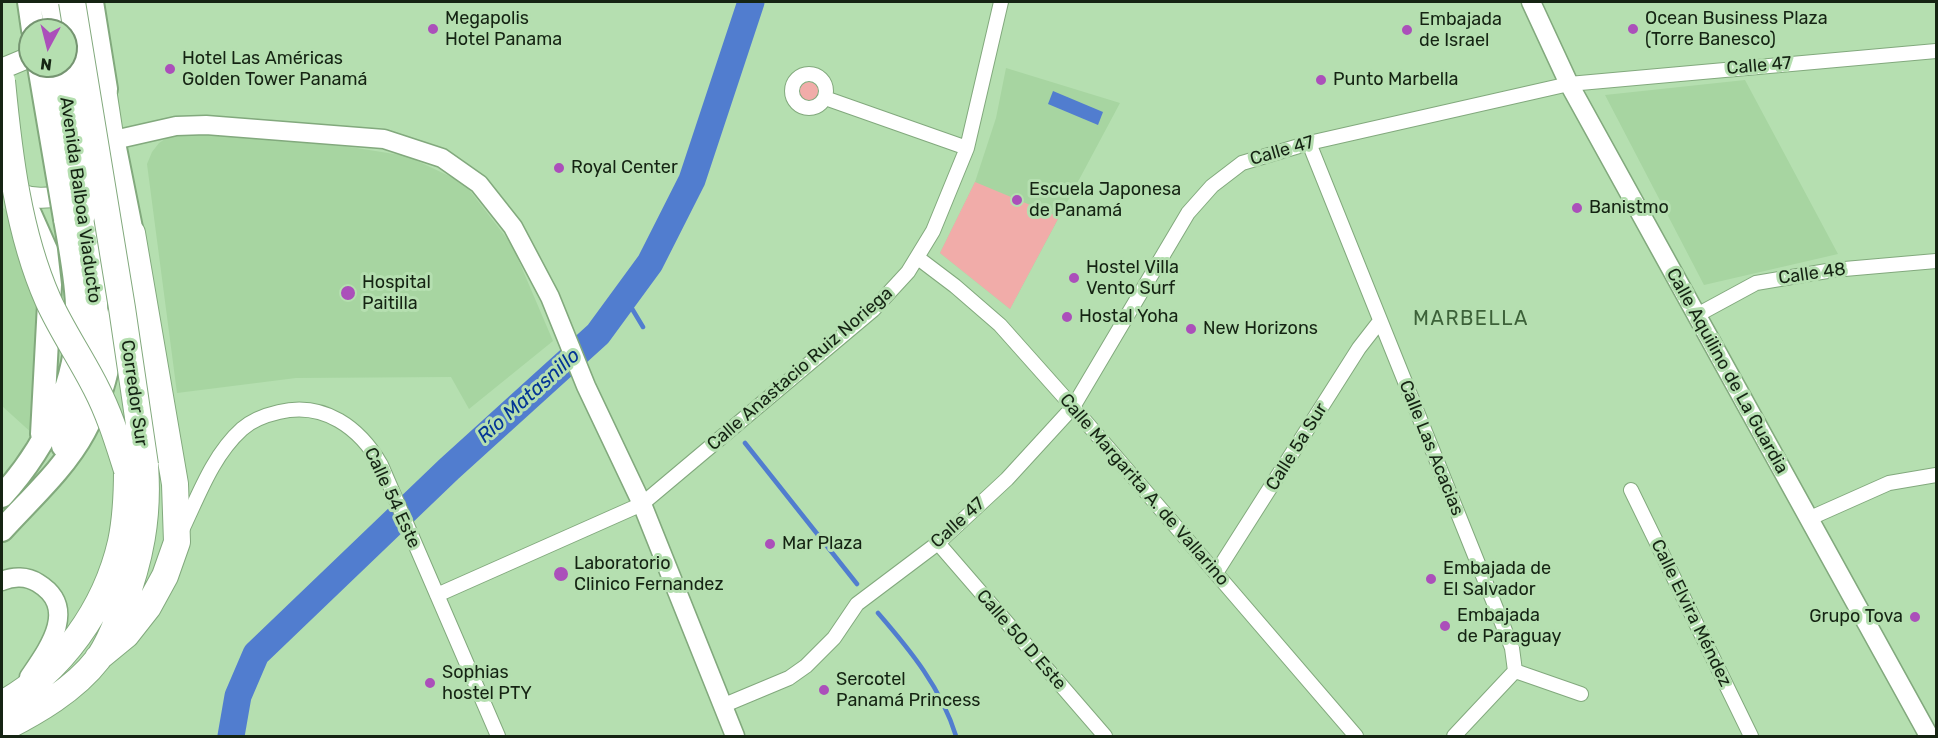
<!DOCTYPE html>
<html>
<head>
<meta charset="utf-8">
<style>
  body { margin:0 }
  #map { position:relative; width:1938px; height:738px; overflow:hidden; background:#b5dfb0; font-family:Rubik,sans-serif }
  canvas { display:block }
  .frame { position:absolute; inset:0; border:3px solid #152413; pointer-events:none }
  .north { position:absolute; left:18px; top:18px; width:60px; height:60px; box-sizing:border-box; background:#b5dfb0; border:2px solid #759471; border-radius:50%; rotate:187deg; font-size:16px; font-weight:700; line-height:24px; text-align:center; color:#152413 }
  .north::after { content:''; display:block; margin:auto; width:21px; height:27px; background:#ab4fba; clip-path:polygon(50% 0,100% 100%,50% 72%,0 100%) }
</style>
</head>
<body>
<div id="map">
<canvas width="1938" height="738"></canvas>
<div class="frame"></div>
<div class="north">N</div>
</div>
<script>
const ctx = document.querySelector('canvas').getContext('2d');
ctx.lineJoin = 'round';
function fillPath(path, color) { ctx.fillStyle = color; ctx.fill(path, 'evenodd'); }
function stroke(path, color, width, dash) { ctx.strokeStyle = color; ctx.lineWidth = width; ctx.lineCap = dash ? 'butt' : 'round'; ctx.setLineDash(dash || []); ctx.stroke(path); }
function label(font, color, halo, rows, align = 'center') {
  ctx.font = font + ' Rubik,sans-serif'; ctx.lineWidth = 6; ctx.setLineDash([]); ctx.textBaseline = 'middle'; ctx.strokeStyle = halo; ctx.fillStyle = color; for (const [text, x, y, turn = 0] of rows) {
    ctx.save(); ctx.translate(x, y); ctx.rotate((+turn || 0) * Math.PI / 180); ctx.textAlign = isNaN(turn) ? turn : align; if (halo) ctx.strokeText(text, 0, 0); ctx.fillText(text, 0, 0); ctx.restore();
  }
}
const built = new Path2D(`
  M 1006,68 L 1120,103 L 1010,309 L 940,253 L 975,182 L 996,118 Z
  M 1745,80 L 1838,254 L 1704,285 L 1605,95 Z
  M 190,132 L 350,147 L 407,156 L 464,183 L 512,245 L 553,341 L 469,409 L 451,377 L 296,378 L 177,393 L 147,164 L 152,152 L 159,143 L 173,134 Z
  M 2,207 L 10,214 L 40,297 L 34,435 L 2,406 Z`);
const green = new Path2D(`
  M799 92a10 10 0 1 1 20 0a10 10 0 1 1-20 0Z
  M 975,182 L 1059,217 L 1010,309 L 940,253 Z`);
const water = new Path2D(`
  M 1053,91 L 1103,112 L 1098,125 L 1048,104 Z`);
const stream = new Path2D(`
  M 625,297 L 643,327
  M 745,443 L 857,584
  M 878,613 C 911,651 941,688 956,736`);
const river = new Path2D(`
  M 231,736 L 238,696 L 256,654 L 449,469 L 598,334 L 650,263 L 692,180 L 751,2`);
const minor = new Path2D(`
  M792 91a17 17 0 1 1 34 0a17 17 0 1 1-34 0Z
  M 825,98 L 967,148
  M 1309,143 L 1512,648 L 1515,671 L 1454,736
  M 918,258 L 955,286 L 1000,325 L 1073,407 L 1356,736
  M 1697,315 L 1756,283 L 1833,270 L 1936,261
  M 1631,490 L 1751,736
  M 1808,519 L 1889,483 L 1936,475
  M 181,532 C 198,497 212,456 242,429 C 252,420 266,415 279,412 C 324,401 360,428 381,465 L 498,736
  M 938,543 L 1105,736
  M 1216,573 L 1359,348 L 1380,321
  M 437,595 L 642,504 L 873,310 L 908,272 L 933,231 L 967,148 L 1001,2
  M 1515,671 L 1581,694
  M 722,706 L 789,678 L 806,666 L 834,638 L 857,604 L 938,543 L 1007,479 L 1073,407 L 1188,213 L 1212,186 L 1242,163 L 1309,143 L 1569,84 L 1936,51`);
const tertiary = new Path2D(`
  M 1531,2 L 1569,84 L 1929,736
  M 114,140 L 176,126 L 206,125 L 384,139 L 442,158 L 479,184 L 513,227 L 550,297 L 586,386 L 642,504 L 735,736
  M 2,581 C 13,576 27,576 38,583 C 79,608 48,649 29,677`);
const secondary = new Path2D(`
  M 2,72 L 6,67 L 30,57
  M 95,77 L 106,89 L 115,148 L 107,161
  M 7,185 C 23,203 56,199 76,191`);
const primary = new Path2D(`
  M 29,2 L 33,30
  M 51,2 L 56,30
  M 92,2 L 106,89
  M 115,148 L 132,233 L 129,250
  M 23,206 L 30,214 L 46,250 L 50,285 L 42,434
  M 63,446 C 80,399 99,353 96,302 C 95,273 89,244 84,215
  M 2,496 C 48,445 82,376 77,305 C 76,277 70,248 65,219
  M 2,530 C 30,499 64,469 84,432 C 105,395 111,351 119,309`);
const motorway = new Path2D(`
  M 98,658 L 126,635 L 148,607 L 165,576 L 177,542 L 175,484 L 132,233
  M 2,704 C 61,672 106,608 121,542 C 126,518 127,494 127,470
  M 2,729 C 36,712 74,690 98,659 C 108,645 116,625 122,609 C 140,560 149,518 145,465`);
const primaryBridge = new Path2D(`
  M 39,66 L 65,219
  M 61,66 L 84,215`);
const motorwayBridge = new Path2D(`
  M 72,2 L 122,308 L 145,465
  M 2,81 C 9,154 18,232 48,300 C 62,331 81,358 96,388 C 110,415 118,442 127,470`);
const markers = [
  [433,29,6,"#ab4fba"],
  [1633,29,6,"#ab4fba"],
  [1407,30,6,"#ab4fba"],
  [170,69,6,"#ab4fba"],
  [1321,80,6,"#ab4fba"],
  [559,168,6,"#ab4fba"],
  [1017,200,6,"#ab4fba"],
  [1577,208,6,"#ab4fba"],
  [1074,278,6,"#ab4fba"],
  [348,293,8,"#ab4fba"],
  [1067,317,6,"#ab4fba"],
  [1191,329,6,"#ab4fba"],
  [770,544,6,"#ab4fba"],
  [561,574,8,"#ab4fba"],
  [1431,579,6,"#ab4fba"],
  [1915,617,6,"#ab4fba"],
  [1445,626,6,"#ab4fba"],
  [430,683,6,"#ab4fba"],
  [824,690,6,"#ab4fba"]
];
const poiNames = [
  ["Megapolis",445,19],
  ["Hotel Panama",445,40],
  ["Ocean Business Plaza",1645,19],
  ["(Torre Banesco)",1645,40],
  ["Embajada",1419,20],
  ["de Israel",1419,41],
  ["Hotel Las Américas",182,59],
  ["Golden Tower Panamá",182,80],
  ["Punto Marbella",1333,80],
  ["Royal Center",571,168],
  ["Escuela Japonesa",1029,190],
  ["de Panamá",1029,211],
  ["Banistmo",1589,208],
  ["Hostel Villa",1086,268],
  ["Vento Surf",1086,289],
  ["Hospital",362,283],
  ["Paitilla",362,304],
  ["Hostal Yoha",1079,317],
  ["New Horizons",1203,329],
  ["Mar Plaza",782,544],
  ["Laboratorio",574,564],
  ["Clinico Fernandez",574,585],
  ["Embajada de",1443,569],
  ["El Salvador",1443,590],
  ["Embajada",1457,616],
  ["de Paraguay",1457,637],
  ["Grupo Tova",1903,617,"right"],
  ["Sophias",442,673],
  ["hostel PTY",442,694],
  ["Sercotel",836,680],
  ["Panamá Princess",836,701]
];
const streetNames = [
  ["Calle 47",1759,66,-5],
  ["Calle 47",1282,151,-16],
  ["Avenida Balboa Viaducto",80,200,82],
  ["Calle 48",1812,274,-8],
  ["Calle Anastacio Ruiz Noriega",800,369,-41],
  ["Calle Aquilino de La Guardia",1727,371,61],
  ["Corredor Sur",134,393,82],
  ["Calle 5a Sur",1297,447,-58],
  ["Calle Las Acacias",1431,448,68],
  ["Calle Margarita A. de Vallarino",1144,490,49],
  ["Calle 54 Este",392,498,65],
  ["Calle 47",958,523,-42],
  ["Calle Elvira Méndez",1691,613,64],
  ["Calle 50 D Este",1021,640,49]
];
const neighbourhoodNames = [
  ["MARBELLA",1471,319]
];
const waterNames = [
  ["Río Matasnillo",529,396,-42]
];
fillPath(built, '#a7d5a1');
fillPath(green, '#f1aca9');
fillPath(water, '#517dcf');
stroke(stream, '#517dcf', 4.5);
stroke(river, '#517dcf', 27);
stroke(minor, '#82a97d', 16);
stroke(tertiary, '#82a97d', 21);
stroke(secondary, '#82a97d', 22);
stroke(primary, '#82a97d', 26);
stroke(motorway, '#82a97d', 28);
stroke(minor, '#fff', 14);
stroke(tertiary, '#fff', 18);
stroke(secondary, '#fff', 20);
stroke(primary, '#fff', 22);
stroke(motorway, '#fff', 26);
stroke(primaryBridge, '#82a97d', 26, []);
stroke(motorwayBridge, '#82a97d', 28, []);
stroke(primaryBridge, '#fff', 22);
stroke(motorwayBridge, '#fff', 26);
for (const [x, y, r, color] of markers) { const dot = new Path2D(); dot.arc(x, y, r, 0, 2 * Math.PI); ctx.fillStyle = color; ctx.fill(dot); stroke(dot, '#b5dfb0', 2); }
label('18px', '#152413', '#b5dfb0', poiNames, 'left');
label('18px', '#152413', '#b5dfb0', streetNames);
ctx.letterSpacing = '1.5px';
label('20px', '#3d6239', '#b5dfb0', neighbourhoodNames);
ctx.letterSpacing = '0px';
label('italic 20px', '#033595', '#b5dfb0', waterNames);
</script>
</body>
</html>
